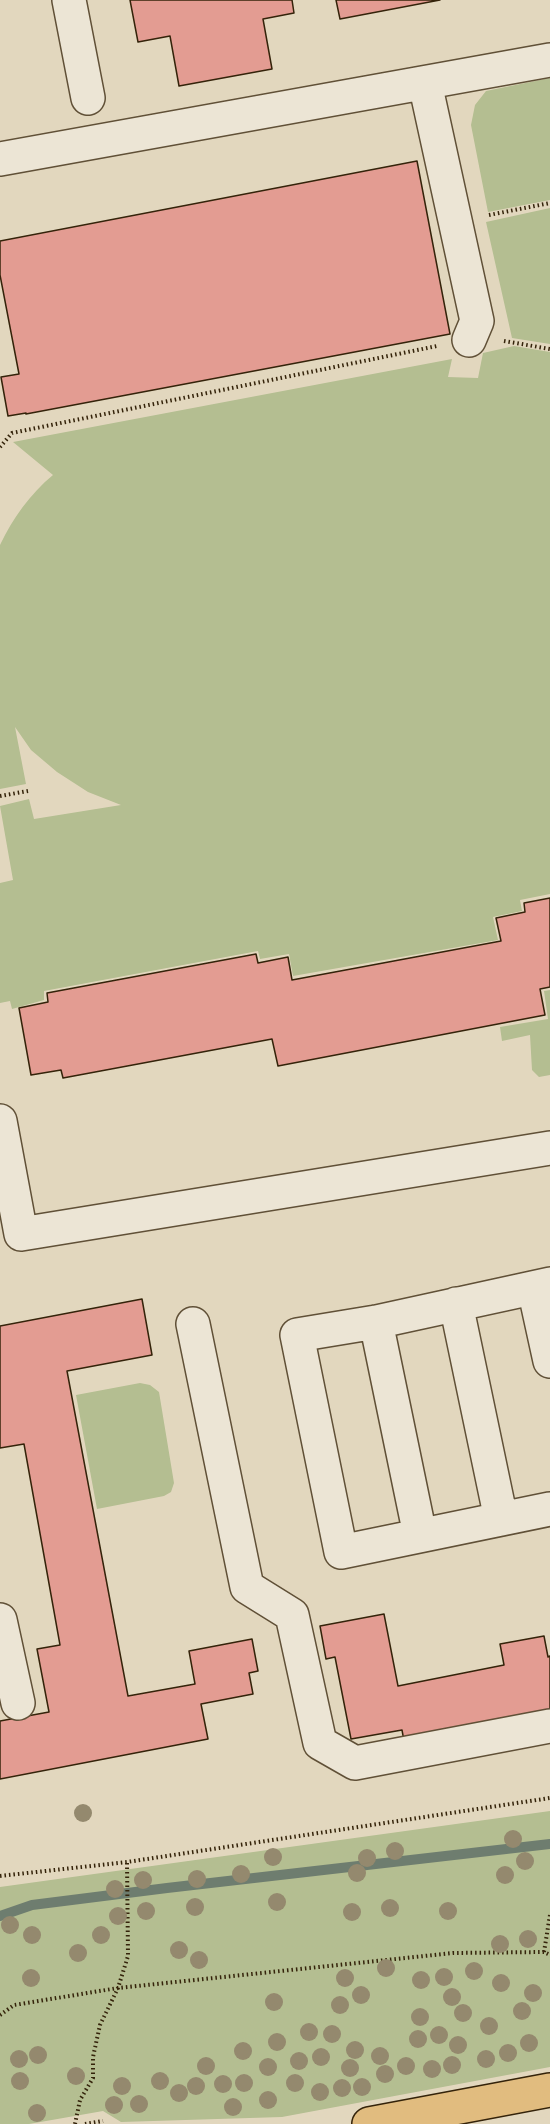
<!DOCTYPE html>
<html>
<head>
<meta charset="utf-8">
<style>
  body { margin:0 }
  canvas { display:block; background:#e2d7be }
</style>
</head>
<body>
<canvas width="550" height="2124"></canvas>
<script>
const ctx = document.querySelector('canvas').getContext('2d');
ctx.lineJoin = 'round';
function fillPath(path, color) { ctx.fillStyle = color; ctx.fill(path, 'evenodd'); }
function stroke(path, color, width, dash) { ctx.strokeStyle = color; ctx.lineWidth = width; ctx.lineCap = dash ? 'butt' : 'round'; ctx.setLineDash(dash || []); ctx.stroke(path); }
const green = new Path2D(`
  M 550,78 L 550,200 L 488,212 L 471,125 L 475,105 L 486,91 Z
  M 550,208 L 550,344 L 512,338 L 486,222 Z
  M 514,346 L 550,352 L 550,894 L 520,900 L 522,911 L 493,917 L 498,940 L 293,976 L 289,954 L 260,959 L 258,951 L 44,991 L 44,1000 L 12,1009 L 10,1001 L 0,1003 L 0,883 L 13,880 L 0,806 L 29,799 L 34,819 L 121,805 L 88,792 L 57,772 L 31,750 L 15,727 L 26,784 L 0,789 L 0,545 C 13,518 30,494 53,475 L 13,442 L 452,359 L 448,377 L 478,378 L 483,353 Z
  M 550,990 L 550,1075 L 539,1077 L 532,1070 L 530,1035 L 502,1041 L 500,1027 L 548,1019 L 544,991 Z
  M 140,1383 L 150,1385 L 159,1392 L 174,1483 L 171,1492 L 164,1496 L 97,1509 L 76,1395 Z
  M 550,1811 L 550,2067 L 282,2117 L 121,2122 L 103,2111 L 29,2124 L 0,2124 L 0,1887 Z`);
const stream = new Path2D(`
  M 0,1916 L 32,1905 L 167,1888 L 550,1844`);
const building = new Path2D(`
  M 130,0 L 292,0 L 294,13 L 263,19 L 272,69 L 179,86 L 170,36 L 138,42 Z
  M 336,0 L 440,0 L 340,19 Z
  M 417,161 L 450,334 L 26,414 L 26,413 L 8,416 L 1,377 L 19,374 L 0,275 L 0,241 Z
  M 550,898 L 550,987 L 540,989 L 545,1015 L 278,1066 L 272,1039 L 63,1078 L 61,1070 L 31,1075 L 19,1008 L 48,1002 L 47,993 L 256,954 L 258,963 L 288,957 L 292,980 L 501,941 L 496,918 L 525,912 L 524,903 Z
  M 142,1299 L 152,1355 L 67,1371 L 128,1696 L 195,1684 L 189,1651 L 252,1639 L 258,1671 L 249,1673 L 253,1694 L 201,1704 L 208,1739 L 0,1779 L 0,1721 L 49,1712 L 37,1649 L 60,1645 L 24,1444 L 0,1448 L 0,1326 Z
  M 384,1614 L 398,1686 L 504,1665 L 500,1644 L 544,1636 L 548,1657 L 550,1656 L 550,1718 L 404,1741 L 402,1730 L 351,1739 L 335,1657 L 326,1659 L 320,1626 Z`);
const path = new Path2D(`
  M 489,215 L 550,203
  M 504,341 L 550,349
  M 0,447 L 12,433 L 437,346
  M 0,796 L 28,791
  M 0,1876 L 127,1862 L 550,1798
  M 544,1952 L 550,1915
  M 0,2015 L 14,2005 L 118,1988 L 453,1953 L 544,1952 L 550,1955
  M 75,2124 L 80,2100 L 93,2078 L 93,2057 L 100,2025 L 118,1988 L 128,1956 L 127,1862
  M 85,2124 L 103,2121`);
const minor = new Path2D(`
  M 69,0 L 88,98
  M 425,83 L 477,321 L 469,340
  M 0,159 L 550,60
  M 0,1121 L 21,1234 L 550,1148
  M 550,1284 L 376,1322 L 297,1335 L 341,1552 L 550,1509
  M 534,1288 L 550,1361
  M 456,1304 L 501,1519
  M 376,1322 L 420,1535
  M 193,1324 L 247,1587 L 292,1615 L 320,1743 L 355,1763 L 550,1726
  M 0,1620 L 18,1703`);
const major = new Path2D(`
  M 369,2124 L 550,2090`);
const trees = [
  [83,1813],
  [513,1839],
  [395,1851],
  [273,1857],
  [367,1858],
  [525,1861],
  [357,1873],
  [241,1874],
  [505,1875],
  [197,1879],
  [143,1880],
  [115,1889],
  [277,1902],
  [195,1907],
  [390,1908],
  [146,1911],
  [448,1911],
  [352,1912],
  [118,1916],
  [10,1925],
  [32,1935],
  [101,1935],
  [528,1939],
  [500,1944],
  [179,1950],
  [78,1953],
  [199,1960],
  [386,1968],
  [474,1971],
  [444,1977],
  [31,1978],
  [345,1978],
  [421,1980],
  [501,1983],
  [533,1993],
  [361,1995],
  [452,1997],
  [274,2002],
  [340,2005],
  [522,2011],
  [463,2013],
  [420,2017],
  [489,2026],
  [309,2032],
  [332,2034],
  [439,2035],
  [418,2039],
  [277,2042],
  [529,2043],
  [458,2045],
  [355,2050],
  [243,2051],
  [508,2053],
  [38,2055],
  [380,2056],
  [321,2057],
  [19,2059],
  [486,2059],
  [299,2061],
  [452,2065],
  [206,2066],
  [406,2066],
  [268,2067],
  [350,2068],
  [432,2069],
  [385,2074],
  [76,2076],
  [20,2081],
  [160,2081],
  [244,2083],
  [295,2083],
  [223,2084],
  [122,2086],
  [196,2086],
  [362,2087],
  [342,2088],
  [320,2092],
  [179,2093],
  [268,2100],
  [139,2104],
  [114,2105],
  [233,2107],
  [37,2113]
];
fillPath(green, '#b4be91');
stroke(stream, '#6e7d6f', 10);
fillPath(building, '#e39c92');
stroke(building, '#34230a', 1.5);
stroke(minor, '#605037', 36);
stroke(major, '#34230a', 36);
stroke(path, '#34230a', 4, [1.5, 3]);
stroke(minor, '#ece5d5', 33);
stroke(major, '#e1bc7f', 33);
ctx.fillStyle = '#94896e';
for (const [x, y] of trees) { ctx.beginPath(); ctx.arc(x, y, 9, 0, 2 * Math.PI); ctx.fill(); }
</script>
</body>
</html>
